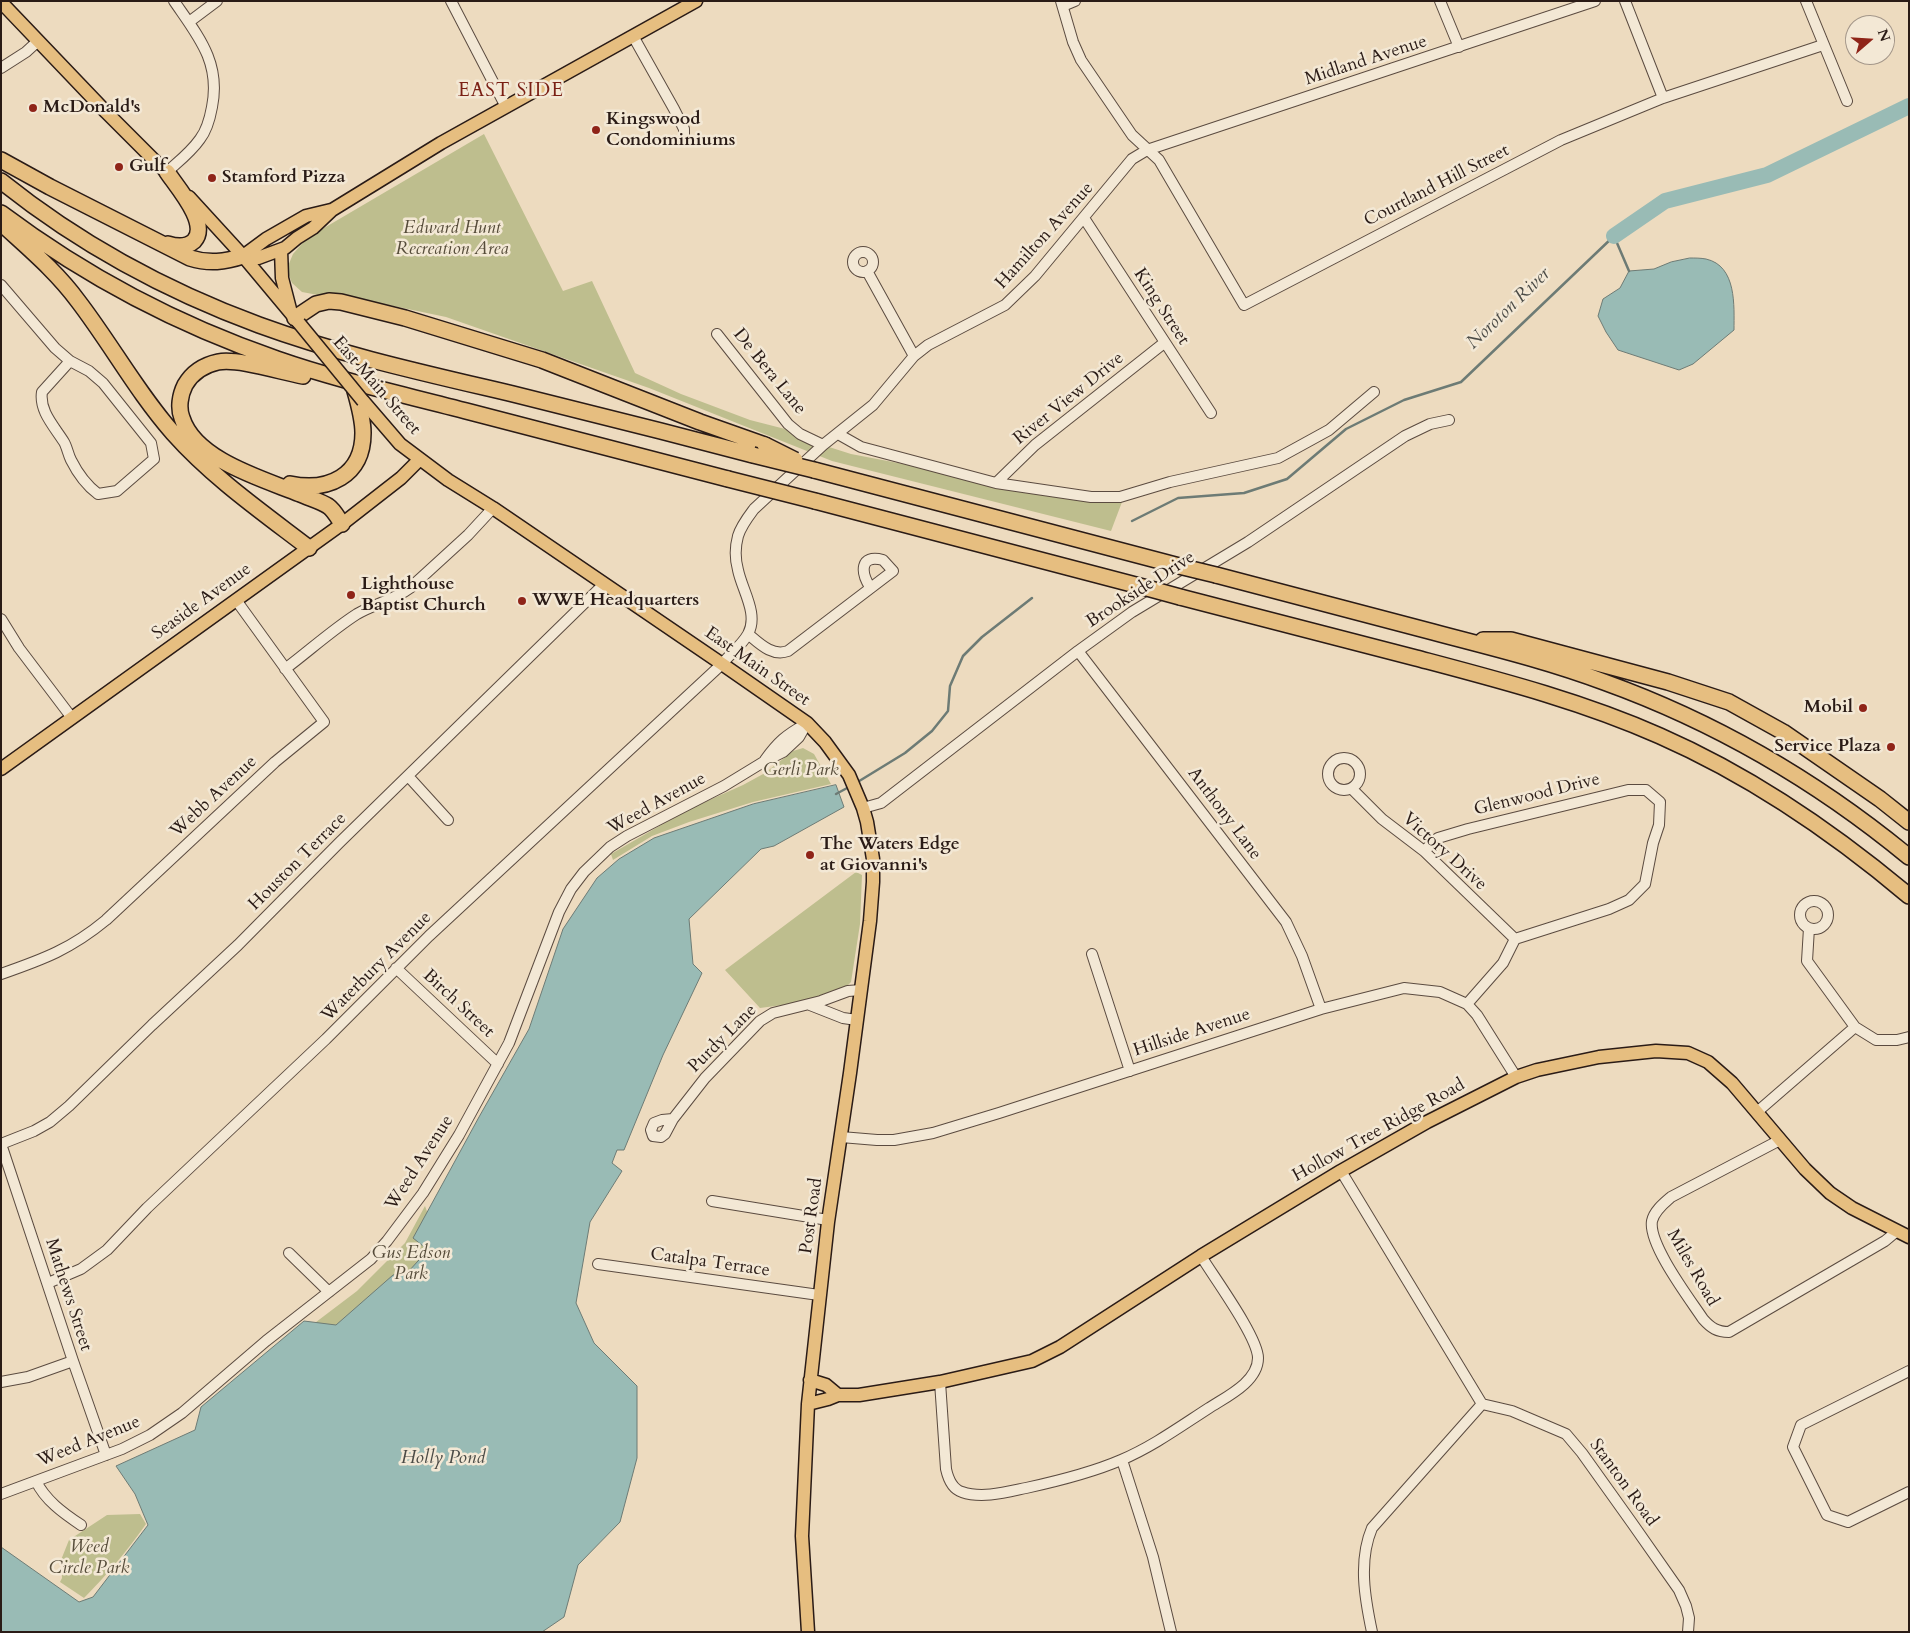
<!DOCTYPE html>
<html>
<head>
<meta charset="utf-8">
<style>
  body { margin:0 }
  #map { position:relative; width:1910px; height:1633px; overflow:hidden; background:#eddbbf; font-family:Cardo,serif }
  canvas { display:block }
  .frame { position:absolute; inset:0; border:2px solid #2a1b16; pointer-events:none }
  .north { position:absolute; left:1845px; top:15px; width:50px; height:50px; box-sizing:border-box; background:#f3e8d5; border:1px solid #a39689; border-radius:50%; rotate:71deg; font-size:14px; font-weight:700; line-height:20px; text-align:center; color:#2a1b16 }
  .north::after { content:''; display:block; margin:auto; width:18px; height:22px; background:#8f2418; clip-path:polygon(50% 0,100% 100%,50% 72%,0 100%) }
</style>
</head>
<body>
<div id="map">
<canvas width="1910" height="1633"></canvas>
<div class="frame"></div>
<div class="north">N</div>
</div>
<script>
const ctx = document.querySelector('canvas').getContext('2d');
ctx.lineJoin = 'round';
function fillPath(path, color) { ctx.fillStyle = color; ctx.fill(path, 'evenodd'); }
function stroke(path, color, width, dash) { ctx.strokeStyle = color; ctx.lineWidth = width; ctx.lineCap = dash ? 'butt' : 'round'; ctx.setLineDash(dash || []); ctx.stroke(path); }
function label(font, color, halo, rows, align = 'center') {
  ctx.font = font + ' Cardo,serif'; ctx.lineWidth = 5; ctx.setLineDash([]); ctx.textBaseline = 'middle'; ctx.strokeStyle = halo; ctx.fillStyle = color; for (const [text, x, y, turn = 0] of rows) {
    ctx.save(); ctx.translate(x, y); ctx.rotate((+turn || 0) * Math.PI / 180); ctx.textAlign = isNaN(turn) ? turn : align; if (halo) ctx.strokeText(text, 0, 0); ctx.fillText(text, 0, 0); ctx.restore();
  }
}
const green = new Path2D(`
  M 484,134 L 563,291 L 592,281 L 635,373 L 681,394 L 750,420 L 785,429 L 807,440 L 851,454 L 987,480 L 1028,492 L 1105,503 L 1122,502 L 1111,531 L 832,461 L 649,388 L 446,317 L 341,295 L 330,293 L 318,295 L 302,292 L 292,283 L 288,273 L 288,266 L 293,254 L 307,238 Z
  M 803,748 L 814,754 L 831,784 L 753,802 L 689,822 L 652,836 L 613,860 L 611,854 L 687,810 L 743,785 L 765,773 L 793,751 Z
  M 856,872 L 862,875 L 860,924 L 851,982 L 844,989 L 813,1001 L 760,1008 L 725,970 Z
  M 425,1206 L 436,1236 L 438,1253 L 354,1328 L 295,1338 L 357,1291 L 405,1243 Z
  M 140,1514 L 146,1524 C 127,1551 107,1575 84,1598 L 60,1582 L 62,1578 L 61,1560 L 69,1540 L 107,1515 Z`);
const water = new Path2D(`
  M 1690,258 C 1695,258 1701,258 1706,259 C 1737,266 1734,306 1734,330 L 1693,364 L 1679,370 L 1618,350 L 1606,332 L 1598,316 L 1603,299 L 1620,288 L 1629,271 L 1654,269 L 1671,262 Z
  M 836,785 L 844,807 L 774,846 L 761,849 L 689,919 L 693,964 L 702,973 L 663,1055 L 624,1150 L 617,1150 L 612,1163 L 622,1171 L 590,1222 L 576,1303 L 594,1343 L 637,1386 L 637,1458 L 620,1522 L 578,1565 L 564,1617 L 542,1632 L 1,1632 L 1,1547 L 79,1602 L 93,1597 L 148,1525 L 135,1494 L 116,1466 L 195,1430 L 201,1407 L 304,1321 L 336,1325 L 393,1275 L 408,1272 L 428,1250 L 413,1238 L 479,1117 L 529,1029 L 563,929 L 597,878 L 619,859 L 654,838 L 753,804 Z`);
const stream = new Path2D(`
  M 1132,521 L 1178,498 L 1244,493 L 1287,479 L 1346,429 L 1404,400 L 1461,382 L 1614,236 L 1629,271
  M 856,783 L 905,753 L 932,731 L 948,711 L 950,686 L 963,656 L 982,637 L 1032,598
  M 836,794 L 849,787`);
const river = new Path2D(`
  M 1614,236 L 1665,201 L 1767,175 L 1909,106`);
const minor = new Path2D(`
  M 451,1 L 506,107
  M 1061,1 L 1073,42 L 1081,60 L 1132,135 L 1159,160 L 1244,305 L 1561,140 L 1663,98 L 1823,45
  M 1440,1 L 1459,47
  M 1625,1 L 1663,98
  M 1806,1 L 1847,101
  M 1063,6 L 1075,1
  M 189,22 L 217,1
  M 633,36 L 674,109 L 684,129 L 684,140
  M 1,68 L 26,52 L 38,41
  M 167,172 C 178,162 191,152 200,139 C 207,130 210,118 212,107 C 221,62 198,36 174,1
  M 1084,218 L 1211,413
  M853 262a10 10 0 1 1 20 0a10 10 0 1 1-20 0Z
  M 867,271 L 914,356
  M 1,285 L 55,348 L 70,361
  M 717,334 L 788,424 L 800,434 L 823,445
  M 70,361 L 89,371 L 103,383 L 151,443 L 154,459 L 117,491 L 98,494 C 86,485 78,474 71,460 C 68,454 67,447 64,442 C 54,426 39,411 42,392 Z
  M 838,434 L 861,447 L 996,483 L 1091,497 L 1120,497 L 1170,482 L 1278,458 L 1329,430 L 1374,392
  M 996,483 L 1035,445 L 1164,343
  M 1,619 L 19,648 L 72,718
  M 748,634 C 759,643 772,657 788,651 L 893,571 L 883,560 C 859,554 861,573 870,587
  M 1078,651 L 1286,922 L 1302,956 L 1321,1009
  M 285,669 C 309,651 332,630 357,614 C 374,604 394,600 410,588 L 468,535 L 493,508
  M1328 774a16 16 0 1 1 32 0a16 16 0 1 1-32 0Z
  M 765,760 C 778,742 786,735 806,724
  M 408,776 L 448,820
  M 1352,789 L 1382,819 L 1424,851 L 1515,939
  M 863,808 L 881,803 L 1078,651 L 1132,612 L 1248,542 L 1405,436 L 1430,424 L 1449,420
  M 1424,851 L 1438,838 L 1468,829 L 1628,790 L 1646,790 L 1660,802 L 1659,825 L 1653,843 L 1645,884 L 1629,900 L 1609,909 L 1515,939 L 1503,963 L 1467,1004
  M1800 915a14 14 0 1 1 28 0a14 14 0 1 1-28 0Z
  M 1092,954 L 1130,1071
  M 396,968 L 498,1064
  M 1,974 C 44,959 71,949 106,920 L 275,762 L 324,722 L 236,600
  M 810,1005 L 843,1018 L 857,1020
  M 1855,1027 L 1876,1040 L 1897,1040 L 1909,1037
  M 1757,1112 L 1855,1027 L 1807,961 L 1809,928
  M 673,1119 L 662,1120 L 654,1123 L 651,1130 L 653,1136 L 661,1137 L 665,1134 L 673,1119 L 705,1078 L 760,1021 L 773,1013 L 821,1001 L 848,991 L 861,990
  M 841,1137 L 877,1140 L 894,1140 L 933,1133 L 999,1113 L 1321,1009 L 1404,988 L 1440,992 L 1467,1004 L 1477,1015 L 1516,1077
  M 1780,1140 L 1671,1197 C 1664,1203 1654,1211 1652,1221 C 1648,1244 1689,1298 1703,1319 C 1711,1328 1717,1332 1729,1332 L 1885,1241 L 1897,1231
  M 1341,1171 L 1482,1404 L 1372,1528 C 1358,1561 1365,1599 1372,1632
  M 712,1201 L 828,1220
  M 289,1253 L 329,1292
  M 598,1264 L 819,1295
  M 48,1283 L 81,1269 L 107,1250 L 147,1208 L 326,1039 L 429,936 L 722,664 C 730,654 742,645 748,634 C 759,614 742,590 738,570 C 735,559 735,547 738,536 C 741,526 748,517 754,509 L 823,445 L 873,405 L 914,356 L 928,345 L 1005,305 L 1035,276 L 1132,159 L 1147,150 L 1595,1
  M 1909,1371 L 1801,1425 L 1793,1447 L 1827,1515 L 1848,1522 L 1909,1492
  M 1,1382 L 28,1377 L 73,1361
  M 940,1382 L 946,1469 C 948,1478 952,1489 962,1492 C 982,1499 1007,1492 1026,1488 C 1058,1481 1091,1473 1121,1460 C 1152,1447 1181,1426 1209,1408 C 1226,1397 1258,1382 1258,1358 C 1258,1337 1213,1276 1201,1256
  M 1482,1404 L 1512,1411 L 1566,1434 L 1582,1453 L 1632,1523 L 1679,1590 L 1686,1606 L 1689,1618 L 1688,1632
  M 106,1455 L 73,1361 L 1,1144 L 34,1131 L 50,1122 L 69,1106 L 152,1025 L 238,945 L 339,843 L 604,584
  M 1122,1460 L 1153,1557 L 1171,1632
  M 36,1481 C 45,1500 63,1513 81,1525
  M 1,1494 L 122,1449 L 150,1435 L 182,1413 L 266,1341 L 371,1259 L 387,1241 L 423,1193 L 459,1135 L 509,1043 L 559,912 L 571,889 L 584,872 L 610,847 L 627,836 L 724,786 L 765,761 L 783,752 L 799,737 L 807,723`);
const major = new Path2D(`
  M 1,2 L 106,112 L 172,178
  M 189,197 L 243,256 L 299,323
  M 281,250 L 282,278 L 290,309
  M 243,256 L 258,258 L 285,248 L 297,238 L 313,228 L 332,210 L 441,143 L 696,1
  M 243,256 L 266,239 L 306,216 L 331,210
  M 363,401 L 400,444 L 448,480 L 493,508 L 722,664 L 807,723 L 825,742 L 849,775 L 863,808 L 867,822 L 873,859 L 873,882 L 870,921 L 850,1073 L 828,1222 L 808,1404 L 802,1536 L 808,1632
  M 1,769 L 342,524 L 401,478 L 420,459
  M 810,1380 L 826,1385 L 838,1395
  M 808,1404 L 828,1399 L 838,1395 L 859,1395 L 940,1382 L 1032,1361 L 1060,1347 L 1201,1256 L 1341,1171 L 1427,1122 L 1516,1077 L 1537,1070 L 1599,1057 L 1656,1051 L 1688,1053 L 1708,1062 L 1732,1083 L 1805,1169 L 1830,1193 L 1852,1208 L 1909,1237`);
const highway = new Path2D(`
  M 1,160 L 50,187 L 190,258 C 209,264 225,262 243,256
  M 167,172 C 177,187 210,224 194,241 C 186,248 177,247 168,244
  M 1,181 C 77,242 167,291 259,325 C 341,355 428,374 513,394 C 594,414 673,434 753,455
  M 1,213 C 85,276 178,325 277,359 C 340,381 406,395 470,412 C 556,434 642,456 728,479
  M 1,223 C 28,248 56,271 78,301 C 111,344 137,392 173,433 C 212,477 262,512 309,548
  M 295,318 L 316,304 L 329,301 L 341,302 L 405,318 L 542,360 L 700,422 L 765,445
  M 303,376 C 281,372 238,358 218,362 C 204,365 192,373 185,385 C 180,395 178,408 182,418 C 195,460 263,479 300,494 C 309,498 320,501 328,506 C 334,510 338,518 342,524
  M 814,470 L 1183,567
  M 290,484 C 328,492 363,476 363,433 C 363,419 359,405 355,391
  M 815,501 L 1147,588
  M 1216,575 C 1288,594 1360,613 1433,632 C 1490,647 1548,661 1604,682 C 1715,722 1818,782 1909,857
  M 1180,597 C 1259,617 1337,638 1416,658 C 1499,680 1581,701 1660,736 C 1751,776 1833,832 1909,896
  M 1483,640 L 1511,640 L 1668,682 L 1729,702 L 1783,732 L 1880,799 L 1909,822`);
const majorBridge = new Path2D(`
  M 299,323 L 363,401`);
const highwayBridge = new Path2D(`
  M 765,445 L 795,460
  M 753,455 L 814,470
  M 728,479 L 815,501
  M 1183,567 L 1216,575
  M 1147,588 L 1180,597`);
const markers = [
  [33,108,5,"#8f2418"],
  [596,130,5,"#8f2418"],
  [119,167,5,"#8f2418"],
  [212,178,5,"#8f2418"],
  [351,595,5,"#8f2418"],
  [522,601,5,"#8f2418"],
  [1863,708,5,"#8f2418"],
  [1891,747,5,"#8f2418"],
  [810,855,5,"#8f2418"]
];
const streetNames = [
  ["Midland Avenue",1366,61,-18],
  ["Courtland Hill Street",1437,186,-27],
  ["Hamilton Avenue",1045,236,-48],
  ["King Street",1161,307,57],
  ["De Bera Lane",769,372,51],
  ["East Main Street",376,386,49],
  ["River View Drive",1069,399,-39],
  ["Brookside Drive",1141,590,-33],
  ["Seaside Avenue",202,602,-36],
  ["East Main Street",757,667,35],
  ["Glenwood Drive",1537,795,-14],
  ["Webb Avenue",214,797,-43],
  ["Weed Avenue",657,804,-29],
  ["Anthony Lane",1224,814,53],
  ["Victory Drive",1444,852,42],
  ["Houston Terrace",298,862,-45],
  ["Waterbury Avenue",377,967,-45],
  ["Birch Street",458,1004,43],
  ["Hillside Avenue",1192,1033,-18],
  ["Purdy Lane",723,1039,-45],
  ["Hollow Tree Ridge Road",1379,1131,-29],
  ["Weed Avenue",420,1163,-57],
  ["Post Road",812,1216,-82],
  ["Catalpa Terrace",710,1263,8],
  ["Miles Road",1692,1268,60],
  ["Mathews Street",68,1295,72],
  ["Weed Avenue",89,1442,-22],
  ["Stanton Road",1623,1483,54]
];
const poiNames = [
  ["McDonald's",43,108],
  ["Kingswood",606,120],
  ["Condominiums",606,141],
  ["Gulf",129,167],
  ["Stamford Pizza",222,178],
  ["Lighthouse",361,585],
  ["Baptist Church",361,606],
  ["WWE Headquarters",532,601],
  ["Mobil",1853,708,"right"],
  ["Service Plaza",1881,747,"right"],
  ["The Waters Edge",820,845],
  ["at Giovanni's",820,866]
];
const parkNames = [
  ["Edward Hunt",452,229],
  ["Recreation Area",452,250],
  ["Gerli Park",801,771],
  ["Gus Edson",411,1254],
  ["Park",411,1275],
  ["Weed",89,1548],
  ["Circle Park",89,1569]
];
const neighbourhoodNames = [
  ["EAST SIDE",511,92]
];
const waterNames = [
  ["Noroton River",1509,309,-44],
  ["Holly Pond",443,1459]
];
fillPath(green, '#bebe8e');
fillPath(water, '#99bbb5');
stroke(water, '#6d7b75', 1);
stroke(stream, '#6d7b75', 2.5);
stroke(river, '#99bbb5', 16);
stroke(minor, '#5b4b40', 12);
stroke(major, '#2a1b16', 15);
stroke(highway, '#2a1b16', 18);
stroke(minor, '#f3e8d5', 10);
stroke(major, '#e6be80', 12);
stroke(highway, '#e6be80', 15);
stroke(majorBridge, '#2a1b16', 15, []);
stroke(highwayBridge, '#2a1b16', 18, []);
stroke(majorBridge, '#e6be80', 12);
stroke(highwayBridge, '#e6be80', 15);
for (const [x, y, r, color] of markers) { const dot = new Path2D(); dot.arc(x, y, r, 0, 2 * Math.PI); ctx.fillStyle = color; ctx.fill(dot); stroke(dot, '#f3e8d5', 2); }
label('18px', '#2a1b16', '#f3e8d5', streetNames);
label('bold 18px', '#2a1b16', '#f3e8d5', poiNames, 'left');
label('italic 18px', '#564c3a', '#f3e8d5', parkNames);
ctx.letterSpacing = '1px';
label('19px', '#7a1f14', '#f3e8d5', neighbourhoodNames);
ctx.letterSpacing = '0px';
label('italic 19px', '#4b4b46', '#f3e8d5', waterNames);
</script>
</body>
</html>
